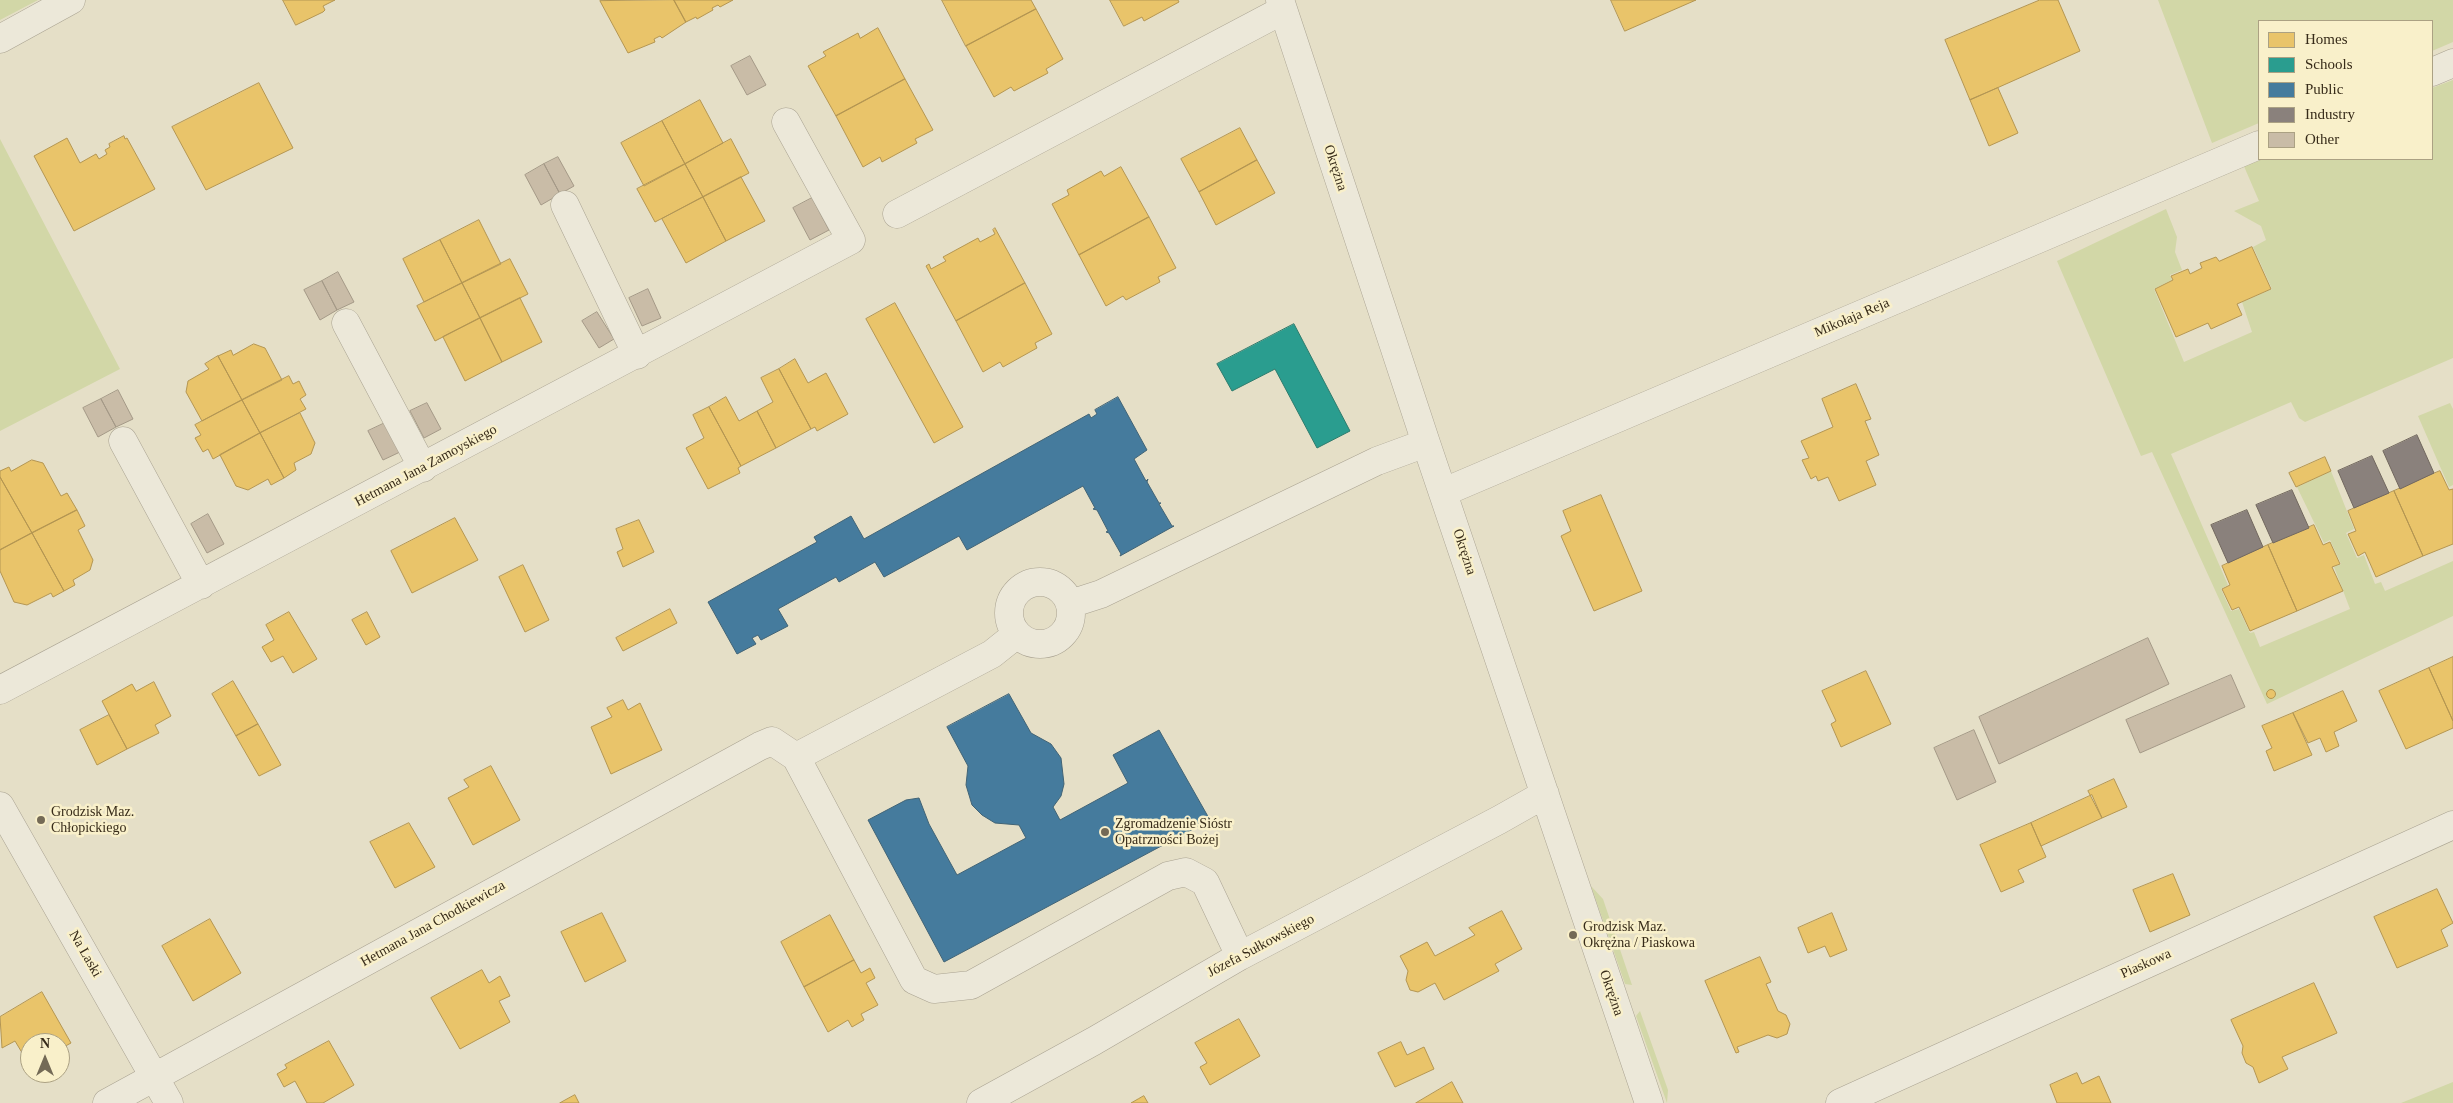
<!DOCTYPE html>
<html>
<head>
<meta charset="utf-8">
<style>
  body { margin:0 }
  #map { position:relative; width:2453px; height:1103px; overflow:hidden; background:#e5dfc7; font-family:"Times New Roman",serif }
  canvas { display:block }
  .legend { position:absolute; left:2258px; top:20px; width:175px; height:140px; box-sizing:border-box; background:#f9f0ca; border:1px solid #aba183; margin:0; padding:6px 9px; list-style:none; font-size:15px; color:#372b19 }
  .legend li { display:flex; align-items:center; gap:10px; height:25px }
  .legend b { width:25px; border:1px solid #aba183 }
  .north { position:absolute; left:20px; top:1033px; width:50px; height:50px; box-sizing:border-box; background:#f9f0ca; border:1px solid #aba183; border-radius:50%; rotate:0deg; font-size:14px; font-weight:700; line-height:20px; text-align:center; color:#372b19 }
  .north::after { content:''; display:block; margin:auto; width:18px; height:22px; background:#746a56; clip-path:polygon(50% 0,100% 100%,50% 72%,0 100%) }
</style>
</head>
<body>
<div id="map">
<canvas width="2453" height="1103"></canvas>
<ul class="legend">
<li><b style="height:14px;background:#e9c46a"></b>Homes</li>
<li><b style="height:14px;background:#2a9d8f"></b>Schools</li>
<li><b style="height:14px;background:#457b9d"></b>Public</li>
<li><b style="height:14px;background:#8a817c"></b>Industry</li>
<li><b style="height:14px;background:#c9bca7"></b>Other</li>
</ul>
<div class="north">N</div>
</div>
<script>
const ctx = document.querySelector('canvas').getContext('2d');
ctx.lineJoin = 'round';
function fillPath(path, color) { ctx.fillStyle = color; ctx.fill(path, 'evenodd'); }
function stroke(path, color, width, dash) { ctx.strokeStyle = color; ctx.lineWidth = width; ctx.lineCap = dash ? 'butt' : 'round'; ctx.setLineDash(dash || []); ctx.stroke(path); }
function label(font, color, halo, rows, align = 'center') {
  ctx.font = font + ' "Times New Roman",serif'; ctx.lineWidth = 5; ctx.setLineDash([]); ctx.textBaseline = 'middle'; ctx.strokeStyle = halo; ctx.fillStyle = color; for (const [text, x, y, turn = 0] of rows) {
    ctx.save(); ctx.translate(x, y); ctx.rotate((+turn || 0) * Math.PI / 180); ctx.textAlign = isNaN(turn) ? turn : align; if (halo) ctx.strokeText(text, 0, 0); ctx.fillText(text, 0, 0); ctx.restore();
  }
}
const green = new Path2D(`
  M 0,0 L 38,0 L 0,20 Z
  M 2158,0 L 2453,0 L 2453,42 L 2432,51 L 2432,21 L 2259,21 L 2259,123 L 2212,143 Z
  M 2453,80 L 2453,358 L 2305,422 L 2299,418 L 2291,402 L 2171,454 L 2228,585 L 2221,589 L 2231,611 L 2239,609 L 2250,633 L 2254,632 L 2260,647 L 2350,609 L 2334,567 L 2341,564 L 2330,540 L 2324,543 L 2297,487 L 2331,471 L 2354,529 L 2346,533 L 2357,558 L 2364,555 L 2375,584 L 2381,582 L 2385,591 L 2453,561 L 2453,616 L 2267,704 L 2152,452 L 2141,456 L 2057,261 L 2166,209 L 2177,237 L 2175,252 L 2182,270 L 2170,275 L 2172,280 L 2154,289 L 2184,362 L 2252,332 L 2242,302 L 2272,289 L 2253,247 L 2266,240 L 2261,226 L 2234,211 L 2259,201 L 2243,164 L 2259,159 L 2432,159 L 2432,88 Z
  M 0,139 L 120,369 L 0,431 Z
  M 2450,403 L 2453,409 L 2453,485 L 2449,487 L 2418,416 Z
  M 1591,886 L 1603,899 L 1632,985 L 1625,984 Z
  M 1640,1011 L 1668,1090 L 1667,1103 L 1636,1016 Z
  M 2453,1082 L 2453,1103 L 2401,1103 Z`);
const homes = new Path2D(`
  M 283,0 L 335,0 L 323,6 L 325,10 L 323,12 L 296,25 Z
  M 674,0 L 733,0 L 720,7 L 718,5 L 712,8 L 713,10 L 697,19 L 696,17 L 686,22 Z
  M 674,0 L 686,22 L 662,38 L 660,36 L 654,39 L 655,42 L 628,53 L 600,1 Z
  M 942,0 L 1031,0 L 1036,9 L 966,46 Z
  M 1110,0 L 1178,0 L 1179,2 L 1144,21 L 1142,17 L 1124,26 Z
  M 1611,0 L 1696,0 L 1625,31 Z
  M 2040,0 L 2058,0 L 2080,51 L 1970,100 L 1945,40 Z
  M 1036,9 L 1063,59 L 1046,69 L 1048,73 L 1014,91 L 1011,87 L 994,97 L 966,46 Z
  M 878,28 L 905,79 L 836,116 L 808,66 L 826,56 L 823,52 L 858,33 L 860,38 Z
  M 905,79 L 933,130 L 915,139 L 917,143 L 882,162 L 880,157 L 863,167 L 836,116 Z
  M 259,83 L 293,148 L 206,190 L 172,127 Z
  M 1998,88 L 2018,133 L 1989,146 L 1970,100 Z
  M 700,100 L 723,143 L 685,164 L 662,121 Z
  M 662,121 L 685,164 L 644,186 L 621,143 Z
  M 1240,128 L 1257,160 L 1199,192 L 1181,159 Z
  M 124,136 L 125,139 L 127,138 L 155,189 L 74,231 L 34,156 L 67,138 L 80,163 L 96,154 L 99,159 L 107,154 L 105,150 L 110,147 L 109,144 Z
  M 731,139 L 749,173 L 703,197 L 685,164 Z
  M 1257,160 L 1275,193 L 1216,225 L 1199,192 Z
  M 685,164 L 703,197 L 655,222 L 637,189 Z
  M 1121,167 L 1149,217 L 1079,255 L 1052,204 L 1069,195 L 1067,190 L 1101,171 L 1104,176 Z
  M 741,177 L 765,221 L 726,241 L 703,197 Z
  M 703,197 L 726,241 L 686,263 L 662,219 Z
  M 1149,217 L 1176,268 L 1158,277 L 1160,282 L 1126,300 L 1123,296 L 1106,306 L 1079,255 Z
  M 479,220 L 501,264 L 462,283 L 440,240 Z
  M 995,228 L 1025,283 L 956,321 L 926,266 L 929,264 L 931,269 L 946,261 L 943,257 L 978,238 L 980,242 L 995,234 L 993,230 Z
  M 440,240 L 462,283 L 424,302 L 403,259 Z
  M 2252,247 L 2271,289 L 2237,304 L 2242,315 L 2211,329 L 2208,323 L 2176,337 L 2155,289 L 2173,280 L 2171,276 L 2188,269 L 2190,274 L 2202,268 L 2200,263 L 2216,257 L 2219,261 Z
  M 510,259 L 528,294 L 480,318 L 462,283 Z
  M 462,283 L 480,318 L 435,341 L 417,306 Z
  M 1025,283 L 1052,334 L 1035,343 L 1037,348 L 1003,367 L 1000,362 L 983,372 L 956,321 Z
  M 520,298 L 542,342 L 502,362 L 480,318 Z
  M 895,303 L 963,427 L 934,443 L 866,319 Z
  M 480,318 L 502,362 L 465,381 L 443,337 Z
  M 254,344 L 265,348 L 282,380 L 242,400 L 218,356 L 231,350 L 233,355 Z
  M 218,356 L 242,400 L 202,421 L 186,392 L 188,381 L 209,369 L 205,364 Z
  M 795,359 L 808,383 L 826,373 L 848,414 L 817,431 L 815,427 L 811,429 L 779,369 Z
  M 779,369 L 811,429 L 776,448 L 757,411 L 773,402 L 761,378 Z
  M 289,376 L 293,384 L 299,381 L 306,395 L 300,399 L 306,409 L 260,433 L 242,400 Z
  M 1856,384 L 1871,419 L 1865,421 L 1879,455 L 1866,461 L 1876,485 L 1839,501 L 1828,477 L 1818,481 L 1816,476 L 1811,479 L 1802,460 L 1809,458 L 1801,441 L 1833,427 L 1822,399 Z
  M 726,397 L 739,421 L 757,411 L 776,448 L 741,466 L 709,407 Z
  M 242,400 L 260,433 L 213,459 L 208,449 L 203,452 L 195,438 L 201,435 L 195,425 Z
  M 709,407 L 741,466 L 738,468 L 740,473 L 708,489 L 686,448 L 704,438 L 693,415 Z
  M 300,413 L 315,443 L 311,454 L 294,463 L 296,470 L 284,478 L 260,433 Z
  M 260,433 L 284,478 L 271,485 L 268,479 L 248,490 L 236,486 L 220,455 Z
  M 2325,457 L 2331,471 L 2296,487 L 2289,473 Z
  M 32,460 L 43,463 L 61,496 L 67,493 L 77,510 L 32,533 L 0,477 L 0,471 L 9,467 L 11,471 Z
  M 2440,471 L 2449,490 L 2453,489 L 2453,544 L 2423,556 L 2394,491 Z
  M 0,477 L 32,533 L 0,550 Z
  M 2394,491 L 2423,556 L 2376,577 L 2365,552 L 2358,556 L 2348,534 L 2356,531 L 2348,511 Z
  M 1601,495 L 1642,591 L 1594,611 L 1561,536 L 1571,531 L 1563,511 Z
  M 77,510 L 85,526 L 78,530 L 93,560 L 90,570 L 73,580 L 75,585 L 64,591 L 32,533 Z
  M 455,518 L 478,560 L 412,593 L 391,551 Z
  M 639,520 L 654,552 L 623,567 L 617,552 L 623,549 L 616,529 Z
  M 2314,525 L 2323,545 L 2330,542 L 2340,564 L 2332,567 L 2343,591 L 2297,611 L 2268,545 Z
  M 32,533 L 64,591 L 53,597 L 51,593 L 27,605 L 14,602 L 0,571 L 0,550 Z
  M 2268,545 L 2297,611 L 2250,631 L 2239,607 L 2232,610 L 2222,589 L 2230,585 L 2222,566 Z
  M 523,565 L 549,620 L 525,632 L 499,577 Z
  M 670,609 L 677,623 L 623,651 L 616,638 Z
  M 289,612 L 317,659 L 293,673 L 283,656 L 271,662 L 262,647 L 274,640 L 266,625 Z
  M 367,612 L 380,637 L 366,645 L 352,620 Z
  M 2453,657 L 2453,721 L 2429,668 Z
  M 2429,668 L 2453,721 L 2453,728 L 2406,749 L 2379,691 Z
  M 1866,671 L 1891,724 L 1841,747 L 1831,724 L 1836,721 L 1822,691 Z
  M 233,681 L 258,724 L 236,736 L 212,694 Z
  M 154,682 L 171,716 L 155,725 L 159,733 L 127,749 L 102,701 L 132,684 L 136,691 Z
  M2266.5 694a4.5 4.5 0 1 1 9 0a4.5 4.5 0 1 1-9 0Z
  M 2343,691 L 2357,721 L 2334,732 L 2339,746 L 2326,752 L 2320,738 L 2308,743 L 2293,713 Z
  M 623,700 L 628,710 L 640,703 L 662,750 L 611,774 L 591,727 L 612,717 L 607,708 Z
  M 2293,713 L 2312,755 L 2274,771 L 2266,751 L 2272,748 L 2262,726 Z
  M 109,715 L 127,749 L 97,765 L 80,730 Z
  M 258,724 L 281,765 L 259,776 L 236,736 Z
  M 491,766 L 520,820 L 473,845 L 448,798 L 469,787 L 464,780 Z
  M 2114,779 L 2127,807 L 2102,818 L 2088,791 Z
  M 2092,795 L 2102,818 L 2041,846 L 2031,823 Z
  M 409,823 L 435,867 L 395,888 L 370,842 Z
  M 2031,823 L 2046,857 L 2018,870 L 2024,882 L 2001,892 L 1980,845 Z
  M 2173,874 L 2190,915 L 2150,932 L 2133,890 Z
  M 2437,889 L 2453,923 L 2441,930 L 2448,946 L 2397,968 L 2374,917 Z
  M 1502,911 L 1522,949 L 1495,964 L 1499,971 L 1444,1000 L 1435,983 L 1418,992 L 1410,990 L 1406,980 L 1408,971 L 1400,956 L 1427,942 L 1435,956 L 1475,935 L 1469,928 Z
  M 602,913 L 626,961 L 585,982 L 561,932 Z
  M 1832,913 L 1847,950 L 1830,957 L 1825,946 L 1808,953 L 1798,928 Z
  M 830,915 L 854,960 L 804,987 L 781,942 Z
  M 210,919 L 241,973 L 193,1001 L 162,946 Z
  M 1760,957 L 1771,982 L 1766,984 L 1778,1011 L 1786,1015 L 1790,1024 L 1787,1034 L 1777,1038 L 1768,1035 L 1737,1047 L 1739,1052 L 1736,1053 L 1705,981 Z
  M 854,960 L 861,973 L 870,968 L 875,978 L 866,983 L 878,1005 L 861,1014 L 864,1020 L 852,1027 L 848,1020 L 828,1032 L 804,987 Z
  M 482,970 L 489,983 L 500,976 L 510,996 L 499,1001 L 510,1022 L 460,1049 L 431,998 Z
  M 2314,983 L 2337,1033 L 2282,1057 L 2288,1069 L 2259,1083 L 2253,1067 L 2246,1063 L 2242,1053 L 2243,1046 L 2231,1020 Z
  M 42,992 L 71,1043 L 60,1049 L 60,1043 L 30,1043 L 30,1066 L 15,1041 L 2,1048 L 0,1017 Z
  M 1239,1019 L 1260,1056 L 1210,1085 L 1200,1067 L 1207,1063 L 1195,1043 Z
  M 329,1041 L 354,1085 L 323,1103 L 307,1103 L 295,1081 L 284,1087 L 277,1074 L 287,1068 L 285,1065 Z
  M 1401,1042 L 1407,1055 L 1424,1047 L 1434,1069 L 1395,1087 L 1378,1053 Z
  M 2077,1073 L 2082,1084 L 2099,1076 L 2111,1103 L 2057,1103 L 2050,1085 Z
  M 1452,1082 L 1463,1103 L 1416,1103 Z
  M 575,1095 L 579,1103 L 560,1103 Z
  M 1144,1096 L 1148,1103 L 1131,1103 L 1138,1099 Z`);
const schools = new Path2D(`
  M 1294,324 L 1350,431 L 1317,448 L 1275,369 L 1232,391 L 1217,364 Z`);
const public = new Path2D(`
  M 1118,397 L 1147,450 L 1134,459 L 1146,481 L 1148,479 L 1147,482 L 1159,503 L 1161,503 L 1159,504 L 1172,526 L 1174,526 L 1120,556 L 1121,554 L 1109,533 L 1106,532 L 1108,531 L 1097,510 L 1093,509 L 1095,508 L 1083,486 L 967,550 L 959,536 L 884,577 L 875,562 L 839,582 L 836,577 L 778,609 L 788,626 L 761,640 L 758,635 L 752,638 L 756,644 L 737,654 L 708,602 L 817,542 L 814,537 L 851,516 L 864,539 L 1089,414 L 1091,418 L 1097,414 L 1095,410 Z
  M 1009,694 L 1031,733 L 1051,744 L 1061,758 L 1064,784 L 1061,796 L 1053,807 L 1060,820 L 1128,783 L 1113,755 L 1159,730 L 1210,820 L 944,962 L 868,820 L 906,800 L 919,798 L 929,824 L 957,875 L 1026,838 L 1019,825 L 995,823 L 982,815 L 972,805 L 966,785 L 968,766 L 947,727 Z`);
const industry = new Path2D(`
  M 2417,435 L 2434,473 L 2400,489 L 2383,451 Z
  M 2372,456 L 2389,493 L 2354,508 L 2338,471 Z
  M 2292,490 L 2309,528 L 2273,543 L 2256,505 Z
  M 2247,510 L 2263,547 L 2228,563 L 2211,525 Z`);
const building = new Path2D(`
  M 750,56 L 766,85 L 747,95 L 731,66 Z
  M 558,157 L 574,186 L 560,194 L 544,164 Z
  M 544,164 L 560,194 L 541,205 L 525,175 Z
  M 812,198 L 829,230 L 810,240 L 793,208 Z
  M 338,272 L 354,302 L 337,310 L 322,281 Z
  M 322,281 L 337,310 L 320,320 L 304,290 Z
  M 648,289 L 661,318 L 642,326 L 629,298 Z
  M 597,312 L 614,339 L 599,348 L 582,321 Z
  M 118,390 L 133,419 L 116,427 L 101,399 Z
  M 101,399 L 116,427 L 98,437 L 83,408 Z
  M 427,403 L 441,429 L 424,438 L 410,411 Z
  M 385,423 L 400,452 L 383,460 L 368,431 Z
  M 208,514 L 224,544 L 207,553 L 191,524 Z
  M 2148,638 L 2169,684 L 1999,764 L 1979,717 Z
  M 2231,675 L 2245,707 L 2140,753 L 2126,720 Z
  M 1974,730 L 1996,782 L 1957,800 L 1934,748 Z`);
const minor = new Path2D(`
  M 1280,0 L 1426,443 L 1649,1103
  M 0,39 L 71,0
  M 2432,72 L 2453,63
  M 565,205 L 637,355
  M 897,214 L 1283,10
  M 346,323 L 423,468
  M 123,441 L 201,585
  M 1444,492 L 2259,145
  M1009 613a31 31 0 1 1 62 0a31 31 0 1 1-62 0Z
  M 1070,604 L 1101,594 L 1377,461 L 1426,443
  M 0,690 L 851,240 L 786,122
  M 796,757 L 914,980 L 934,989 L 971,985 L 1168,876 L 1186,872 L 1205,882 L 1240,956
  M 0,806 L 169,1103
  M 107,1103 L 760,746 L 772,741 L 796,757 L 992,654 L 1017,634
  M 981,1103 L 1094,1041 L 1240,956 L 1499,820 L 1545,794
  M 1840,1103 L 2453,825`);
const markers = [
  [41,820,5,"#746a56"],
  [1105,832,5,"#746a56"],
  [1573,935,5,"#746a56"]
];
const streetNames = [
  ["Okrężna",1335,168,72],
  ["Mikołaja Reja",1852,318,-23],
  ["Hetmana Jana Zamoyskiego",426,466,-28],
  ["Okrężna",1464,552,72],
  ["Hetmana Jana Chodkiewicza",433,924,-29],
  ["Józefa Sułkowskiego",1261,946,-28],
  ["Na Laski",85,954,60],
  ["Piaskowa",2146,964,-24],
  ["Okrężna",1611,993,71]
];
const poiNames = [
  ["Grodzisk Maz.",51,812],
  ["Chłopickiego",51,828],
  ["Zgromadzenie Sióstr",1115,824],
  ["Opatrzności Bożej",1115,840],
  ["Grodzisk Maz.",1583,927],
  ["Okrężna / Piaskowa",1583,943]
];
fillPath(green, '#d2d7a7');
fillPath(homes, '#e9c46a');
stroke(homes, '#b49652', 1);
fillPath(schools, '#2a9d8f');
stroke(schools, '#2e7b6c', 1);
fillPath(public, '#457b9d');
stroke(public, '#416375', 1);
fillPath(industry, '#8a817c');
stroke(industry, '#71675e', 1);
fillPath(building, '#c9bca7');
stroke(building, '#a49987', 1);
stroke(minor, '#a9a291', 29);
stroke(minor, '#ece8d9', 28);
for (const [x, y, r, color] of markers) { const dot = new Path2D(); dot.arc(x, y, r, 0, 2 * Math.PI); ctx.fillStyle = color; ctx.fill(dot); stroke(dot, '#f9f0ca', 2); }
label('14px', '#372b19', '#f9f0ca', streetNames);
label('14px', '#372b19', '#f9f0ca', poiNames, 'left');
</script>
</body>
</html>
